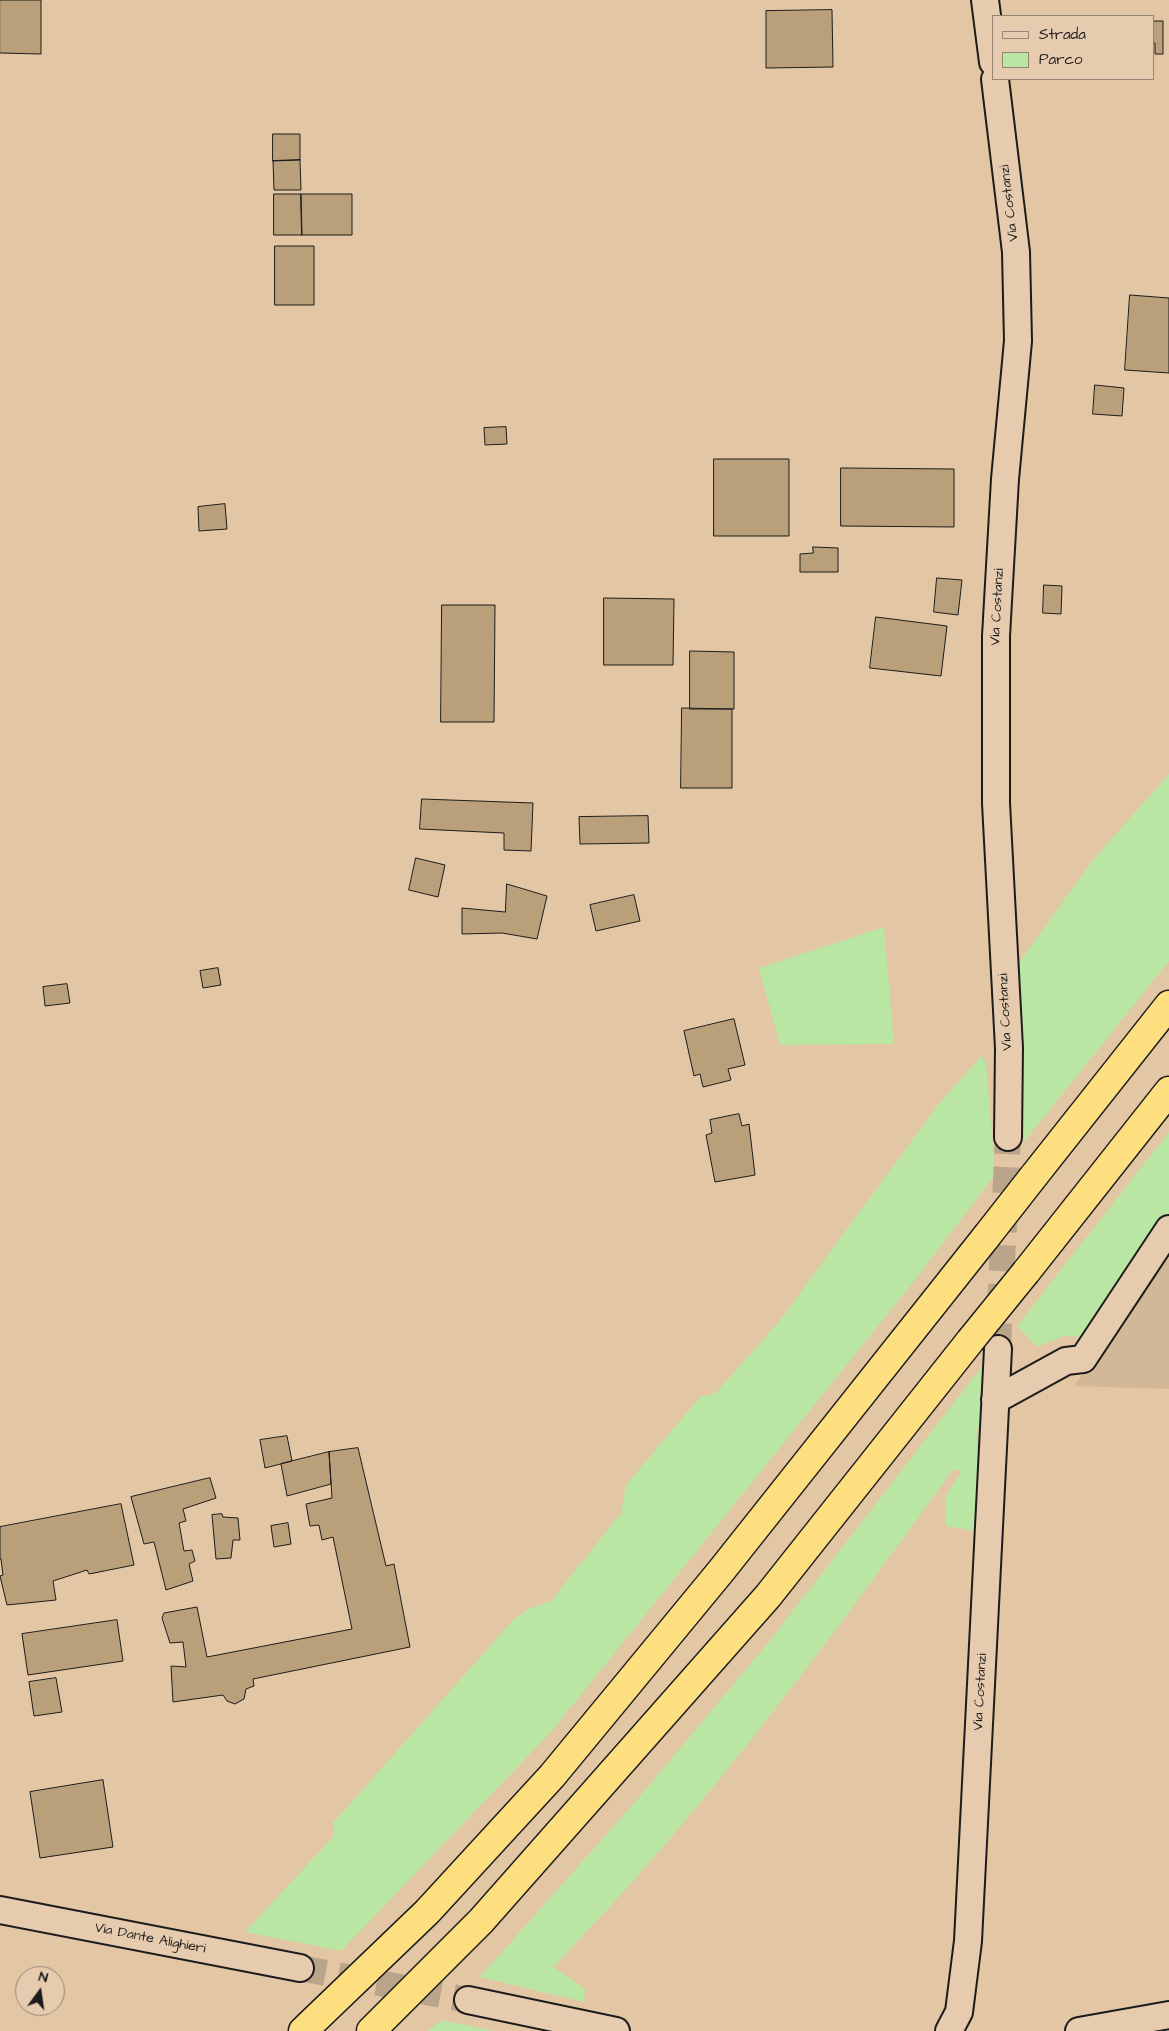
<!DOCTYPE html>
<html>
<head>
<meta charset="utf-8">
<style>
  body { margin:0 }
  #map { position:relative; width:1169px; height:2031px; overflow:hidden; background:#e3c7a5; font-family:"Architects Daughter",sans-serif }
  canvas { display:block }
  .legend { position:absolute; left:992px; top:15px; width:162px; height:65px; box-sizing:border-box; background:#e6cbae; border:1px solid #958574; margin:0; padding:6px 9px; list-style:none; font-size:15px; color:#1c1c1c }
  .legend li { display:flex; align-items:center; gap:10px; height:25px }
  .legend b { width:25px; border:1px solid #958574 }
  .north { position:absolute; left:15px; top:1966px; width:50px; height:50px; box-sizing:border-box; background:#e6cbae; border:1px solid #958574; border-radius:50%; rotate:14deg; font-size:14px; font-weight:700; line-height:20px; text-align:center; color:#1c1c1c }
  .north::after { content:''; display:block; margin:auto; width:18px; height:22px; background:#1c1c1c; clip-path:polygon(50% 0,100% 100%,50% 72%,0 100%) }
</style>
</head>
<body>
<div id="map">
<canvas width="1169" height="2031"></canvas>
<ul class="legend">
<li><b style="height:6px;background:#e6cbae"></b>Strada</li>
<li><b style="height:14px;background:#bae6a3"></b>Parco</li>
</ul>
<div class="north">N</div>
</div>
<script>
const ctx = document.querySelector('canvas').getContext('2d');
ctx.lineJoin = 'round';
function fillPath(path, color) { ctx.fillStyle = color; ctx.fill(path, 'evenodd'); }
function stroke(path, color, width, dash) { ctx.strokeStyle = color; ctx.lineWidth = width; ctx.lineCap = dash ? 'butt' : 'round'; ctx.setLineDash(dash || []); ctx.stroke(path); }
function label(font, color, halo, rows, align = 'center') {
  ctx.font = font + ' "Architects Daughter",sans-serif'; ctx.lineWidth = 4; ctx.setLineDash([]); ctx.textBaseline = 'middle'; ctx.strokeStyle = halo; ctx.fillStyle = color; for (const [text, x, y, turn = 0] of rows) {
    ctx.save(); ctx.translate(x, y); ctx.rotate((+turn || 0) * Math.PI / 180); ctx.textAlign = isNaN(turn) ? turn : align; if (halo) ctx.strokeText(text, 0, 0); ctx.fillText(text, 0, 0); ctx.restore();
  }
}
const built = new Path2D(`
  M 1169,1258 L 1169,1389 L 1074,1386 Z`);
const green = new Path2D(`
  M 1169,774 L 1169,961 L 1024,1142 L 1019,963 L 1092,861 Z
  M 884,927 L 894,1044 L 780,1045 L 759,968 Z
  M 981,1056 L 986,1062 L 995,1175 L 911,1285 L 551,1732 L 341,1951 L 245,1932 L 334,1836 L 333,1823 L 514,1619 L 530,1608 L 551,1601 L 621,1513 L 626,1485 L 700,1397 L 716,1393 L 781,1319 L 938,1105 Z
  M 1169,1132 L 1169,1216 L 1086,1337 L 1064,1336 L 1037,1347 L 1017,1326 Z
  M 987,1360 L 989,1371 L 977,1435 L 977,1484 L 984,1520 L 983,1532 L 945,1526 L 946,1496 L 961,1472 L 956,1469 L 952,1471 C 828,1642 702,1815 553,1967 L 585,1989 L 584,2002 L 480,1977 L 635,1802 L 768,1643 Z
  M 442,2020 L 494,2031 L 428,2031 Z`);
const building = new Path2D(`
  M 0,0 L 41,0 L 41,54 L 0,53 Z
  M 832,10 L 833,67 L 766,68 L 766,11 Z
  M 1153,21 L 1163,21 L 1163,54 L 1155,54 L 1155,43 L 1153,43 Z
  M 273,134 L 300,134 L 300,160 L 273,161 Z
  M 300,160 L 301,190 L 274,190 L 273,161 Z
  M 274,194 L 301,194 L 302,235 L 274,235 Z
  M 301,194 L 352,194 L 352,235 L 302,235 Z
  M 275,246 L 314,246 L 314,305 L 275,305 Z
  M 1130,295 L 1169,298 L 1169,373 L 1125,370 Z
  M 1095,385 L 1124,388 L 1122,416 L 1093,414 Z
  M 506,427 L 507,444 L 485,445 L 484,428 Z
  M 714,459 L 789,459 L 789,536 L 714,536 Z
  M 841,468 L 954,469 L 954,527 L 841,526 Z
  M 225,504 L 227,529 L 199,531 L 198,507 Z
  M 813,547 L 838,548 L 838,572 L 800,572 L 800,554 L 813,553 Z
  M 937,578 L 962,580 L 958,615 L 934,612 Z
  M 1044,585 L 1062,586 L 1061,614 L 1043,613 Z
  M 604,598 L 674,599 L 673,665 L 604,665 Z
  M 442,605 L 495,605 L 494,722 L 441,722 Z
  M 876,617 L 947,626 L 941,676 L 870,668 Z
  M 690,651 L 734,652 L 734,709 L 690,709 Z
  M 682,708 L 732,709 L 732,788 L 681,788 Z
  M 422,799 L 533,803 L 531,851 L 504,850 L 504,833 L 420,829 Z
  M 648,816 L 649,843 L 580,844 L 579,817 Z
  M 416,858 L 445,865 L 438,897 L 409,890 Z
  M 507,884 L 547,896 L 537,939 L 502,933 L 462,934 L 462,908 L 505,912 Z
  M 634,895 L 640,921 L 596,931 L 590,905 Z
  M 218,968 L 221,985 L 203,988 L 200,971 Z
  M 67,984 L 70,1003 L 45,1006 L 43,987 Z
  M 734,1019 L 745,1065 L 728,1069 L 731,1080 L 703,1087 L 700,1074 L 694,1076 L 684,1031 Z
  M 739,1114 L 742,1126 L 749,1124 L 755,1175 L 715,1182 L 706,1135 L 712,1133 L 710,1120 Z
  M 287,1436 L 292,1461 L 265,1468 L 260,1440 Z
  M 358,1448 L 386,1566 L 394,1564 L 410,1647 L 253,1679 L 254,1686 L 246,1689 L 244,1699 L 235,1704 L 227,1701 L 223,1695 L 173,1702 L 171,1666 L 186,1667 L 183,1642 L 170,1643 L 162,1618 L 164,1613 L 197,1607 L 207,1657 L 352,1629 L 333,1537 L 322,1540 L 319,1525 L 310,1526 L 306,1504 L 332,1498 L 329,1452 Z
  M 329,1452 L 331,1484 L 287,1496 L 281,1464 Z
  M 210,1478 L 216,1498 L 183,1509 L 186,1521 L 179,1523 L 184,1551 L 192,1550 L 195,1561 L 189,1564 L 193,1581 L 166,1590 L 154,1542 L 144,1544 L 131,1497 Z
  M 121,1504 L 134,1565 L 89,1574 L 87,1570 L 53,1581 L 56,1600 L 7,1605 L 0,1576 L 3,1575 L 1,1559 L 0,1559 L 0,1527 Z
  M 222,1514 L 223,1517 L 238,1518 L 240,1540 L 233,1540 L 231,1558 L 216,1559 L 212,1515 Z
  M 288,1523 L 291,1544 L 274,1547 L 271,1526 Z
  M 117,1620 L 123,1661 L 28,1675 L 22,1634 Z
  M 56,1678 L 62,1712 L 34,1716 L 29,1682 Z
  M 103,1780 L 113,1847 L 40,1858 L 30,1792 Z`);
const minorTunnel = new Path2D(`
  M 998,1349 L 1008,1137
  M 300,1968 L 468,2000`);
const minor = new Path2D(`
  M 985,0 L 993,62
  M 995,79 L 1016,252 L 1018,341 L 1005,479 L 996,636 L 996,803 L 1009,1048 L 1008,1137
  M 995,1400 L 1066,1361 L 1083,1359 L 1169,1229
  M 0,1910 L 300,1968
  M 468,2000 L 616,2031
  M 949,2031 L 959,2012 L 968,1941 L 998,1349
  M 1079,2031 L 1169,2015`);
const trunk = new Path2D(`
  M 1033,1177 L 1169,1005
  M 1026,1272 L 1169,1091
  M 303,2031 L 427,1912 L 552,1776 L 721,1571 L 986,1237
  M 371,2031 L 481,1921 L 768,1596 L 970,1341`);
const trunkBridge = new Path2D(`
  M 986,1237 L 1033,1177
  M 970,1341 L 1026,1272`);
const streetNames = [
  ["Via Costanzi",1010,203,-97],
  ["Via Costanzi",998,607,-87],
  ["Via Costanzi",1006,1012,-93],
  ["Via Costanzi",981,1692,-87],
  ["Via Dante Alighieri",150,1939,11]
];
fillPath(built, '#d2b896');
fillPath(green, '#bae6a3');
fillPath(building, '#b9a07a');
stroke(building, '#1c1c1c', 1);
stroke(minorTunnel, '#bba58a', 26, [26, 13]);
stroke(minor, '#1c1c1c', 30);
stroke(trunk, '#1c1c1c', 31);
stroke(minor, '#e6cbae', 26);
stroke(trunk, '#fedf80', 28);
stroke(trunkBridge, '#1c1c1c', 31, []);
stroke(trunkBridge, '#fedf80', 28);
label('14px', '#1c1c1c', '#e6cbae', streetNames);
</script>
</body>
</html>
